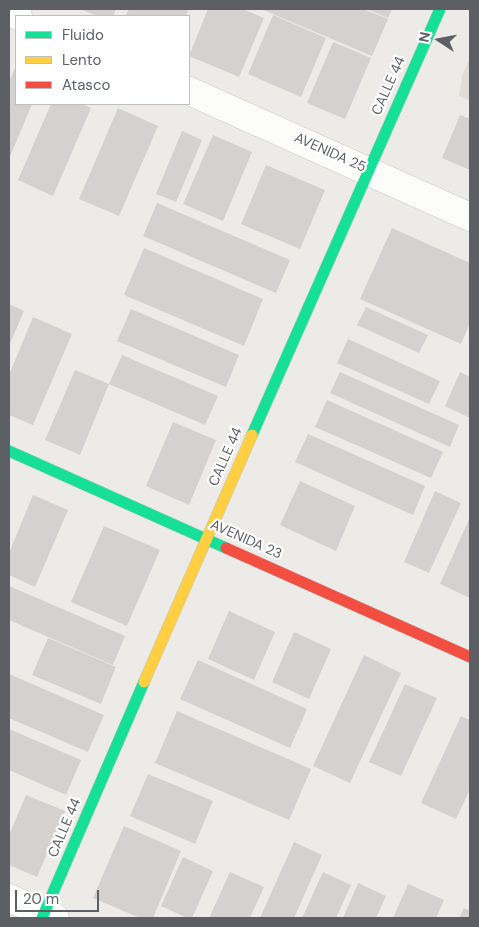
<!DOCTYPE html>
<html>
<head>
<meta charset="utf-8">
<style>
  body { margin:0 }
  #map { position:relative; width:479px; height:927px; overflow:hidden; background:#ecebe7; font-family:"DM Sans",sans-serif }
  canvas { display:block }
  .frame { position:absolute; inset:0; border:10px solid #5c6065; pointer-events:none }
  .legend { position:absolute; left:15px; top:15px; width:175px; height:90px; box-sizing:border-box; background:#fff; border:1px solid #bebfc1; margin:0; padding:6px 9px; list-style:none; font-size:15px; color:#5c6065 }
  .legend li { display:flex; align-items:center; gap:10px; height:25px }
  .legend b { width:25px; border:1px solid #bebfc1 }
  .north { position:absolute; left:414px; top:15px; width:50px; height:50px; -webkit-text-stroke:4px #fff; paint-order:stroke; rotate:281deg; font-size:14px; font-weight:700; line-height:20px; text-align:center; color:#5c6065 }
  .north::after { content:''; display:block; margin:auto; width:18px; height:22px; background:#5c6065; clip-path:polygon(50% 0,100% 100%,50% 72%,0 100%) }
  .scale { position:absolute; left:15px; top:890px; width:84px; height:22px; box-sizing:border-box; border:2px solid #5c6065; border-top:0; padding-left:6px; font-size:15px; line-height:18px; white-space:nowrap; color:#5c6065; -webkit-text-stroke:4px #fff; paint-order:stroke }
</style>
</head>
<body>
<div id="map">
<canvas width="479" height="927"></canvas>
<div class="frame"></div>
<ul class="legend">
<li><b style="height:6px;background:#16e098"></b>Fluido</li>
<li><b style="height:6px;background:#ffcf43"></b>Lento</li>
<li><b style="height:6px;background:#f24e42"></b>Atasco</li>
</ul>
<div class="north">N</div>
<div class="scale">20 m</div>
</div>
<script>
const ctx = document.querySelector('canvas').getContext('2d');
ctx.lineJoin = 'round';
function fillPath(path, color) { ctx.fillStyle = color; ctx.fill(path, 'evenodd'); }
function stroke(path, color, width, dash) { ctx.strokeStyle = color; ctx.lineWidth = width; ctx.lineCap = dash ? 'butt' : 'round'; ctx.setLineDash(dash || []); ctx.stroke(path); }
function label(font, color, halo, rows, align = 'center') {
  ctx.font = font + ' "DM Sans",sans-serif'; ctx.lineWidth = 4.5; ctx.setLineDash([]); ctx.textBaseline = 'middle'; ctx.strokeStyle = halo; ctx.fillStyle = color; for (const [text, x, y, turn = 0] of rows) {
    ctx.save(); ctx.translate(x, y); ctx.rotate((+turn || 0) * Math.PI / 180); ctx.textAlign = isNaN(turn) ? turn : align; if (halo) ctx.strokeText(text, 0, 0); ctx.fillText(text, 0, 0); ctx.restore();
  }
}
const education = new Path2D(`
  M 470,57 L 470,101 L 459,96 L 462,76 Z`);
const building = new Path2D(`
  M 80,9 L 116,9 L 113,16 L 97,16 Z
  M 129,9 L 189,9 L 186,16 L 125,16 Z
  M 208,9 L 243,9 L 264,18 L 239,77 L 189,56 Z
  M 261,9 L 363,9 L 388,19 L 372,56 Z
  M 367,9 L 392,9 L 388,18 Z
  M 273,15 L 326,38 L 301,97 L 248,74 Z
  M 333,42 L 371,58 L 345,119 L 307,103 Z
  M 16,65 L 16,104 L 32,104 L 9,159 L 9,83 Z
  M 51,104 L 82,104 L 91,108 L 53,196 L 18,180 Z
  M 118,108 L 158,126 L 119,216 L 79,199 Z
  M 460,115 L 470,119 L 470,170 L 442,158 Z
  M 182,131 L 202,140 L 176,202 L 156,194 Z
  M 213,135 L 252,152 L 223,221 L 183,204 Z
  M 266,165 L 325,190 L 300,249 L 241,224 Z
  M 157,203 L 290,260 L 276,293 L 143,236 Z
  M 392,228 L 470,263 L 470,323 L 461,344 L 360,299 Z
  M 144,248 L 263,299 L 244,346 L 124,295 Z
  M 9,304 L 24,311 L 9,346 Z
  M 366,307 L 428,335 L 419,353 L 357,325 Z
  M 131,309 L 239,355 L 226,387 L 117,341 Z
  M 33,317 L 72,334 L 33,425 L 9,415 L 9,375 Z
  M 348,339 L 440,381 L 429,404 L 337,363 Z
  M 122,355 L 218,396 L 205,425 L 109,384 Z
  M 75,370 L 109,384 L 80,455 L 45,440 Z
  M 340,372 L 459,425 L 450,447 L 330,393 Z
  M 460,372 L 470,377 L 470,418 L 445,406 Z
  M 327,400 L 443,452 L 431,478 L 315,427 Z
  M 173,422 L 216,440 L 189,505 L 146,486 Z
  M 308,434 L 425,486 L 413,515 L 295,462 Z
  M 300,481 L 355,506 L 336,551 L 280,525 Z
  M 435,491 L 461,503 L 429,573 L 404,562 Z
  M 33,495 L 68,510 L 35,587 L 9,575 L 9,553 Z
  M 470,517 L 470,598 L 440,584 Z
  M 104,526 L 160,550 L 127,626 L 71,602 Z
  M 9,586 L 125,636 L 113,665 L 9,620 Z
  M 229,611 L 275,632 L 254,680 L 208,659 Z
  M 294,632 L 331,649 L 309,699 L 272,682 Z
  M 48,638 L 116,667 L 101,704 L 32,675 Z
  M 364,655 L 401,673 L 350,783 L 313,766 Z
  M 198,660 L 307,709 L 290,748 L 180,699 Z
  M 9,674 L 104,715 L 88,752 L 9,718 Z
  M 405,684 L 437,698 L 401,776 L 369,762 Z
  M 177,711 L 311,769 L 289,820 L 155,763 Z
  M 461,716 L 470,720 L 470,789 L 456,819 L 421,803 Z
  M 9,729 L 81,760 L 66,795 L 9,770 Z
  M 148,774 L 213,801 L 195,844 L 130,816 Z
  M 26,795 L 65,811 L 37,877 L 9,865 L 9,835 Z
  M 124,826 L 181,851 L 153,918 L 140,918 L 93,898 Z
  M 294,842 L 322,855 L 294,918 L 260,918 Z
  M 183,857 L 213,871 L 192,918 L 187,918 L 161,906 Z
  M 230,872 L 264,887 L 250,918 L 209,918 Z
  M 323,872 L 351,885 L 336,918 L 302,918 Z
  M 358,883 L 386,896 L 376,918 L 343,918 Z
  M 408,884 L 444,900 L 436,918 L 393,918 Z
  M 464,908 L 470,911 L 470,918 L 459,918 Z`);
const street = new Path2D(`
  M 9,12 L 18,16
  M 189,91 L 470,217
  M 9,898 L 55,918`);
const fast = new Path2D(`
  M 252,435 L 440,9
  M 9,451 L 226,548
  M 42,918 L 144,682`);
const slow = new Path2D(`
  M 144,682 L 252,435`);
const jam = new Path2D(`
  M 226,548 L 470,657`);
const streetNames = [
  ["CALLE 44",389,86,-66],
  ["AVENIDA 25",330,153,24],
  ["CALLE 44",226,457,-66],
  ["AVENIDA 23",246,540,24],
  ["CALLE 44",65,828,-67]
];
fillPath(education, '#e0ddd6');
fillPath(building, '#d3d2d0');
stroke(street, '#c9c9c9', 29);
stroke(fast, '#c7c8c7', 12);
stroke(slow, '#c7c8c7', 12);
stroke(jam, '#c7c8c7', 12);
stroke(street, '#fcfcfb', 28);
stroke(fast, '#16e098', 11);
stroke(slow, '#ffcf43', 11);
stroke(jam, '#f24e42', 11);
label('14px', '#5c6065', '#fff', streetNames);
</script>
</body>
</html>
